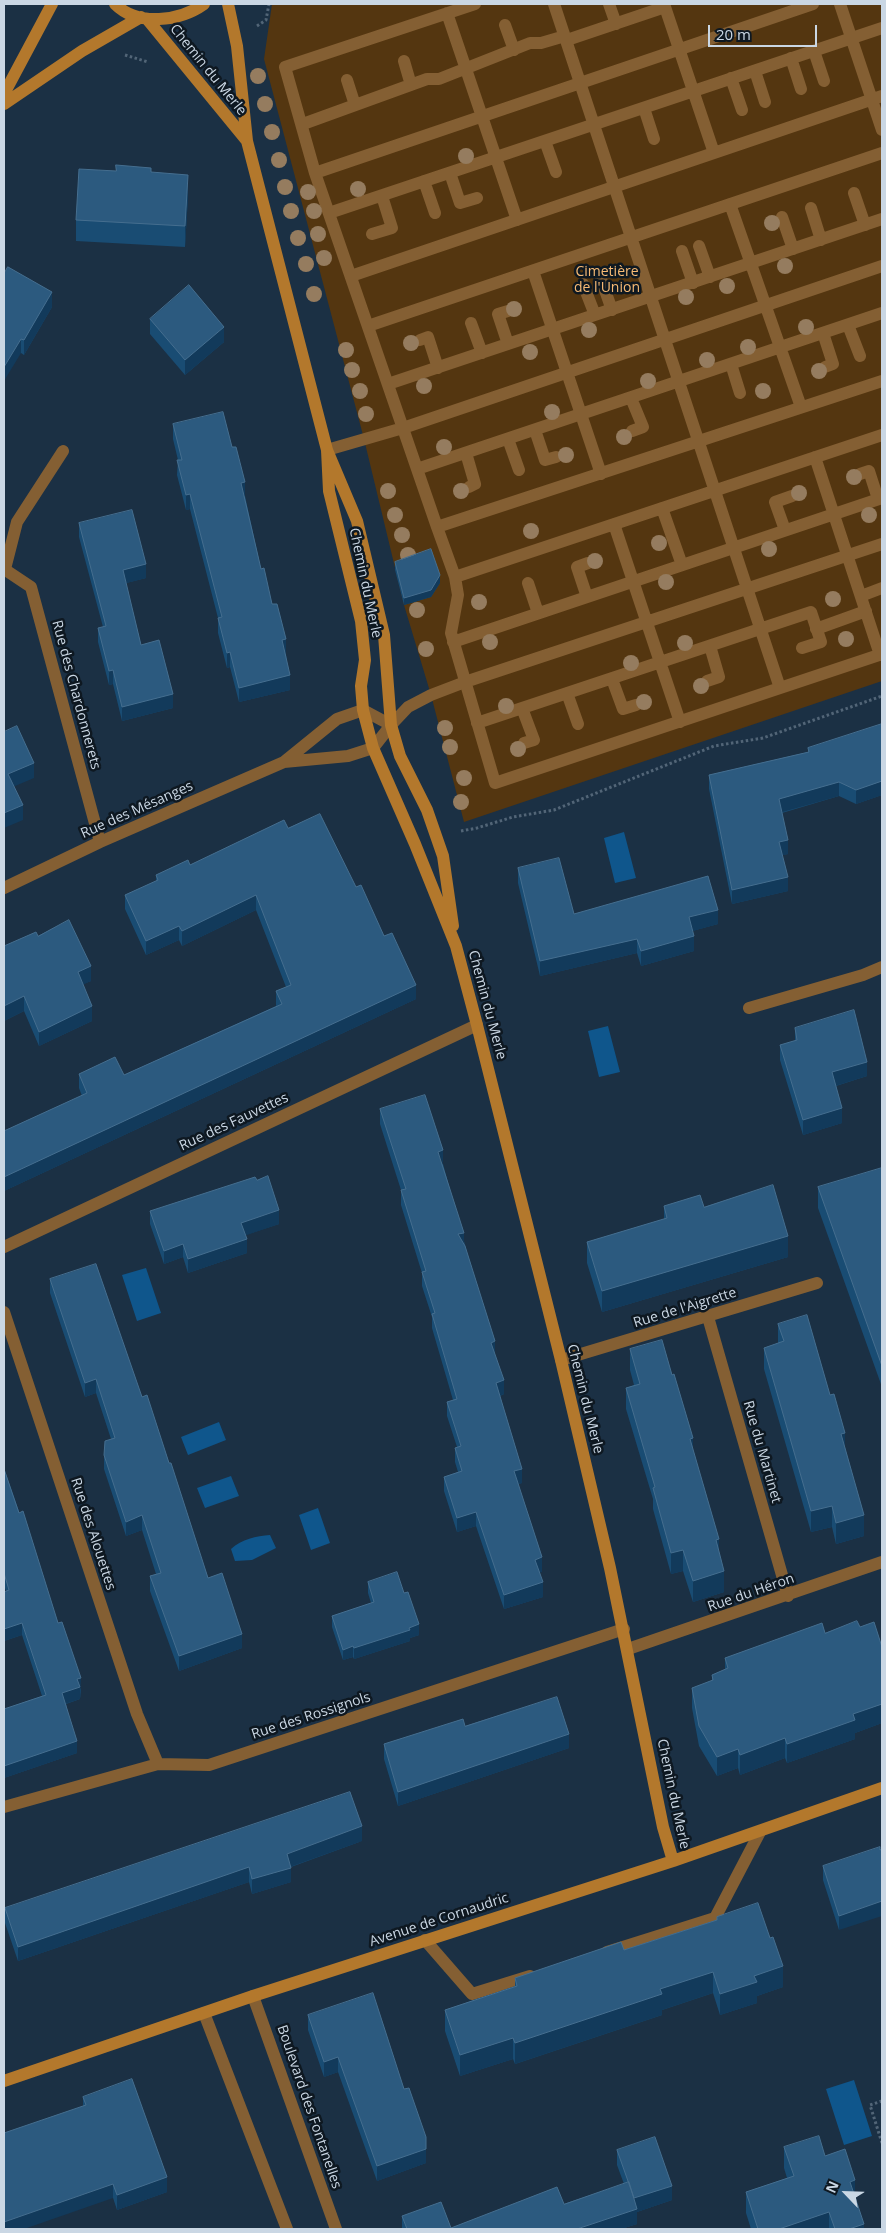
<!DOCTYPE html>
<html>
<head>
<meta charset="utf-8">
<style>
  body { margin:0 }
  #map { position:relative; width:886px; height:2233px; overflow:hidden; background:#1b3044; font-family:"Open Sans",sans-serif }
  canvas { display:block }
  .frame { position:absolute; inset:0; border:5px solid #cad7e4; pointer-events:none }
  .north { position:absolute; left:821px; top:2168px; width:50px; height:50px; -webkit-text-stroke:4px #0e1821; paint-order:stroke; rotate:294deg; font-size:14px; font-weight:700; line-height:20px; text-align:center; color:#cad7e4 }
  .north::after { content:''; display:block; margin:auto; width:18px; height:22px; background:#cad7e4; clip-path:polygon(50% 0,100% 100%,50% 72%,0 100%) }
  .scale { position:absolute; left:708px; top:25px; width:109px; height:22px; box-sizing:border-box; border:2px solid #cad7e4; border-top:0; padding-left:6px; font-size:15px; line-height:18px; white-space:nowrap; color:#cad7e4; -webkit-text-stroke:4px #0e1821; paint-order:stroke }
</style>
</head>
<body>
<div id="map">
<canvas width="886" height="2233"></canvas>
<div class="frame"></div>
<div class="north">N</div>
<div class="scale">20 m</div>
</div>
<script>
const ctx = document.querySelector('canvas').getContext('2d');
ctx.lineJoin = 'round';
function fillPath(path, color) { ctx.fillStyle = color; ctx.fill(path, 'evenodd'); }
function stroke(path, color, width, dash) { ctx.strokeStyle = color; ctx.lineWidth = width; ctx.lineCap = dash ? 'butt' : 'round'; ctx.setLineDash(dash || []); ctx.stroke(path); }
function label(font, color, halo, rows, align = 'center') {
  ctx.font = font + ' "Open Sans",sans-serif'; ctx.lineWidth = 5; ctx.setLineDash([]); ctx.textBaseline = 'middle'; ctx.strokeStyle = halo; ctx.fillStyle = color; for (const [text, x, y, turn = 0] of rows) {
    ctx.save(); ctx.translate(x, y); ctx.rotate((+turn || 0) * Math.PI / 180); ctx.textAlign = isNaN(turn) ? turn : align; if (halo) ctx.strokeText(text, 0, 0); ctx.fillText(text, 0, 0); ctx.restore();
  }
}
const green = new Path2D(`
  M 272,4 L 882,4 L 882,681 L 464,822 L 431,695 L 404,605 L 364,439 L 264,59 Z`);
const water = new Path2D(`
  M 624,832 L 636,878 L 615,883 L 604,838 Z
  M 608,1026 L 620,1072 L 599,1077 L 588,1031 Z
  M 146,1268 L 161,1313 L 137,1321 L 122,1275 Z
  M 219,1422 L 226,1440 L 188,1455 L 181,1437 Z
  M 231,1476 L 239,1496 L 205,1508 L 197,1488 Z
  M 318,1508 L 330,1543 L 311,1550 L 299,1515 Z
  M 270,1535 L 276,1548 L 252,1560 L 235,1561 L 231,1549 C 242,1539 256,1536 270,1535 Z
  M 854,2080 L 872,2136 L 844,2145 L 826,2089 Z`);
const path = new Path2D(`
  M 257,26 L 266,20 L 269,4
  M 125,55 L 148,62
  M 461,831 L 477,828 L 513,817 L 554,810 L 714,746 L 763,738 L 882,696
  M 882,2101 L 870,2105 L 882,2143`);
const lane = new Path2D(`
  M 475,4 L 285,67 L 315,173 L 437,527 L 882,381
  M 554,4 L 780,688
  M 609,4 L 616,24
  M 664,4 L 714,153
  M 840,4 L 882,130
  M 447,13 L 517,220
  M 505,25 L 514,50
  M 567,40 L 665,7
  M 814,51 L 824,81
  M 791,58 L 801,89
  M 404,61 L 411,85
  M 755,71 L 765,102
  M 731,78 L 742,110
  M 347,80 L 355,105
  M 644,108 L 654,139
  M 303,124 L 427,79 L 439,79 L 530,43 L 541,43 L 565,36
  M 545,141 L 556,172
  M 315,173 L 813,4
  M 450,173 L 460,203 L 477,198
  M 424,181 L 435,213
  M 854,193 L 865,225
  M 730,204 L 801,407
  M 811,208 L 821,240
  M 329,213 L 882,28
  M 782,217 L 793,249
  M 372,234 L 392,228 L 382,196
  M 699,246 L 710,277
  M 682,251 L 693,283
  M 533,271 L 601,474
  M 351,276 L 882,96
  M 601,279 L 612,310
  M 583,284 L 595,315
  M 508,311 L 498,314 L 508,344
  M 471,323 L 482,353
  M 848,325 L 860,356
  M 368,326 L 882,153
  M 823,333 L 833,364 L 825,367
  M 420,340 L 428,337 L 438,368
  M 731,364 L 740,393
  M 388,384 L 882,219
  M 631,398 L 643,427 L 632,431
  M 535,430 L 545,460 L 556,457
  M 882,435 L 455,577 L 458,595 L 451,633 L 495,783 L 882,654
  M 508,439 L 519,470
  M 327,450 L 403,428 L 882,266
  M 466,453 L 475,484 L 469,487
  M 815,457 L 880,655
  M 417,469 L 882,313
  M 860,474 L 869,471 L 878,499
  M 662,508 L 682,565
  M 614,524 L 680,722
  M 437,527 L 455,577
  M 785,530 L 775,502 L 792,496
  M 528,583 L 538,613
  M 861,596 L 882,588
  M 587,597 L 577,567 L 588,563
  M 816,629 L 866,611
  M 453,642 L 882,498
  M 612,679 L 623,709 L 636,705
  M 707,681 L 719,677 L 710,646
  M 567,693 L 578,724
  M 522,708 L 534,740 L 524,743
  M 477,723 L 811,612 L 821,642 L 802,648
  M 391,725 L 408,707 L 431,695 L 465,682 L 882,544
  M 425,1940 L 472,1994 L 530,1976
  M 607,1952 L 715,1918 L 760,1832`);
const street = new Path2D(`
  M 4,569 L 31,587 L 100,842
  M 5,569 L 17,522 L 63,451
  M 4,888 L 100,842 L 284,762 L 337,719 L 363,710 L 391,725 L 373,748 L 348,756 L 284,762
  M 749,1008 L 863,975 L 882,967
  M 4,1247 L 477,1025
  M 4,1312 L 137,1714 L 158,1764
  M 708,1317 L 788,1596
  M 561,1360 L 817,1283
  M 628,1649 L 882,1562
  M 4,1807 L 158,1764 L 209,1765 L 624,1629
  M 253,1996 L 336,2229
  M 204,2013 L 287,2229`);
const secondary = new Path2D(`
  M 115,4 C 138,27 180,21 204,4
  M 228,4 L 237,46 L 247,141 L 327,450 L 357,521 L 384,635 L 391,725 L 400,756 L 427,810 L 443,856 L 453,926
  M 147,19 L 247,141
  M 4,94 L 52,4
  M 4,104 L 82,51 L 141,17
  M 327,450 L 329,491 L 361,621 L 365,660 L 361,686 L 363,710 L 373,748 L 415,844 L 456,946 L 477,1025 L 561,1360 L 610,1568 L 663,1827 L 673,1861
  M 4,2081 L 253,1996 L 673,1861 L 882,1788`);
const trees = [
  [258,76],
  [265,104],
  [272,132],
  [466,156],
  [279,160],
  [285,187],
  [358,189],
  [308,192],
  [291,211],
  [314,211],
  [772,223],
  [318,234],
  [298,238],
  [324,258],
  [306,264],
  [785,266],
  [727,286],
  [314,294],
  [686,297],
  [514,309],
  [806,327],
  [589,330],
  [411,343],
  [748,347],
  [346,350],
  [530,352],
  [707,360],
  [352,370],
  [819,371],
  [648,381],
  [424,386],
  [360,391],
  [763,391],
  [552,412],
  [366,414],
  [624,437],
  [444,447],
  [566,455],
  [854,477],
  [388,491],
  [461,491],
  [799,493],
  [395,515],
  [869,515],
  [531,531],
  [402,535],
  [659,543],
  [769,549],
  [408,555],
  [595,561],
  [666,582],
  [833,599],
  [479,602],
  [417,610],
  [846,639],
  [490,642],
  [685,643],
  [426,649],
  [631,663],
  [701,686],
  [644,702],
  [506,706],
  [445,728],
  [450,747],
  [518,749],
  [464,778],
  [461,802]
];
const wall = new Path2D(`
  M 116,171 L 151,172 L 188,196 L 185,247 L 76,241 L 76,220 Z
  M 4,274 L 52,307 L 24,355 L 21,353 Z
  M 150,319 L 224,342 L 185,375 L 150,334 Z
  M 173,424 L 245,496 L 261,569 L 272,604 L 286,654 L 290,690 L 239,702 L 230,667 L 227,668 L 218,633 L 218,618 L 190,509 L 186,510 L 177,475 L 178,460 L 173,439 Z
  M 79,523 L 146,578 L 126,583 L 141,645 L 173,708 L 122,721 L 113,684 L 109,685 L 98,642 L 98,628 L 103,627 L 79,537 Z
  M 395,562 L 440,583 L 431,597 L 404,605 L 395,570 Z
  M 882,724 L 882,795 L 856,804 L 839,796 L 782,813 L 788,854 L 782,855 L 788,891 L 732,904 L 709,789 L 709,775 L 808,752 L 808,748 Z
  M 288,828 L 356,887 L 384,936 L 416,999 L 4,1191 L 4,1131 L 82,1096 L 79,1088 L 79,1074 L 124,1075 L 276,1006 L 276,991 L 286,987 L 256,910 L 182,946 L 179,940 L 146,955 L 125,909 L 125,895 L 156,881 L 156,875 L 190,865 Z
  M 518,868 L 574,914 L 718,924 L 692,931 L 694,951 L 641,966 L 637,953 L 540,976 L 518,883 Z
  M 38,936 L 91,981 L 83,984 L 92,1021 L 39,1046 L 24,1011 L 4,1021 Z
  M 795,1028 L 867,1076 L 836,1086 L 842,1123 L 803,1135 L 780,1060 L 780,1045 L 795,1041 Z
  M 380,1109 L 443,1164 L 495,1355 L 504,1394 L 500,1396 L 522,1483 L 518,1484 L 542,1572 L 539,1572 L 543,1597 L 504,1609 L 476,1526 L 457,1532 L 444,1491 L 444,1477 L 458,1472 L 455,1462 L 455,1448 L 457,1447 L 447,1416 L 447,1402 L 453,1400 L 432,1328 L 432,1317 L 422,1286 L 422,1273 L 401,1205 L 401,1190 L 380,1124 Z
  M 882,1168 L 882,1387 L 818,1208 L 818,1187 Z
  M 664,1206 L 704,1207 L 788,1257 L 602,1312 L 587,1263 L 587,1242 L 664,1219 Z
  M 150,1211 L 279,1224 L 245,1235 L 247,1253 L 188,1273 L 183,1257 L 164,1264 L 150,1224 Z
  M 50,1279 L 142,1397 L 208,1578 L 242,1648 L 179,1671 L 150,1591 L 150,1576 L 156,1574 L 142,1530 L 126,1536 L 104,1469 L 104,1455 L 111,1439 L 96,1393 L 85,1397 L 50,1293 Z
  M 778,1324 L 845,1447 L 864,1536 L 836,1544 L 832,1527 L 811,1532 L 764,1369 L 764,1348 L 778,1343 Z
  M 630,1349 L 693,1451 L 719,1551 L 724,1592 L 693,1602 L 683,1571 L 671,1574 L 653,1509 L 653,1499 L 626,1409 L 626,1388 L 634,1385 L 630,1370 Z
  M 4,1456 L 5,1471 L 81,1690 L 80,1699 L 66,1704 L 77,1753 L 4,1778 L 4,1709 L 42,1696 L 22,1635 L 4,1641 L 4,1592 L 6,1591 L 4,1585 Z
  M 368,1582 L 419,1635 L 410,1638 L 410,1641 L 354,1659 L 353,1657 L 343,1660 L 332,1627 L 332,1616 L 371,1603 L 368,1593 Z
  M 860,1627 L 882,1647 L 882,1723 L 855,1733 L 855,1739 L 787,1763 L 785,1758 L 740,1775 L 738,1768 L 717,1776 L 699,1746 L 692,1708 L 692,1688 L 712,1681 L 712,1675 L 725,1670 L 725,1658 L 825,1633 Z
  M 465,1726 L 569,1748 L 398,1806 L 384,1759 L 384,1744 Z
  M 362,1841 L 291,1867 L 291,1882 L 252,1894 L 249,1882 L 18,1961 L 5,1923 L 5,1908 Z
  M 880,1850 L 839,1930 L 823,1880 L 823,1866 Z
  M 717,1917 L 783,1987 L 757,1996 L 757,2003 L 720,2015 L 713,1993 L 662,2010 L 662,2015 L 515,2064 L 513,2059 L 460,2076 L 445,2031 L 445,2010 L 515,1986 L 515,1978 L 624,1950 L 717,1920 Z
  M 308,2015 L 404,2089 L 426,2163 L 377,2181 L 338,2072 L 324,2077 L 308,2030 Z
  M 83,2097 L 167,2192 L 117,2210 L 83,2106 Z
  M 784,2147 L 825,2156 L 855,2196 L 864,2229 L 751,2229 L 746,2213 L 746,2192 L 787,2178 L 784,2168 Z
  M 617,2150 L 672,2200 L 637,2212 L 637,2224 L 621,2229 L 402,2229 L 402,2216 L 451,2228 L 564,2204 L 624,2184 L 617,2165 Z`);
const shadedWall = new Path2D(`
  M 188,175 L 188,196 L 185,247 L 185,226 Z
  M 52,292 L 52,307 L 24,355 L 24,340 Z
  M 224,327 L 224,342 L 185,375 L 185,360 Z
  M 21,339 L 21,353 L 4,381 L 4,367 Z
  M 245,482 L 245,496 L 241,498 L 241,483 Z
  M 190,494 L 190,509 L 186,510 L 186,495 Z
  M 146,564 L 146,578 L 123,584 L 123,570 Z
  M 440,575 L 440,583 L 431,597 L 404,605 L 404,598 Z
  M 286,639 L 286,654 L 282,655 L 282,640 Z
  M 230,652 L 230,667 L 227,668 L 227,653 Z
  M 113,670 L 113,684 L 109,685 L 109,671 Z
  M 290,675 L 290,690 L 239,702 L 239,688 Z
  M 173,694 L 173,708 L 122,721 L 122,707 Z
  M 34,763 L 34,778 L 8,789 L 8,774 Z
  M 882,781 L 882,795 L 856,804 L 856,790 Z
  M 839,782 L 839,796 L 779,813 L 779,799 Z
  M 23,805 L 23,820 L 4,828 L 4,813 Z
  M 788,840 L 788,854 L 779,856 L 779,842 Z
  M 788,877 L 788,891 L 732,904 L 732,890 Z
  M 256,895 L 256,910 L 182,946 L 182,931 Z
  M 718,910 L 718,924 L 689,932 L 689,917 Z
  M 179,926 L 179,940 L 146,955 L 146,941 Z
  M 694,936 L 694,951 L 641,966 L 641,951 Z
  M 637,939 L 637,953 L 540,976 L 540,961 Z
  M 91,966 L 91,981 L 78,987 L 78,972 Z
  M 416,985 L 416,999 L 4,1191 L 4,1177 Z
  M 24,996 L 24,1011 L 4,1021 L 4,1006 Z
  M 92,1006 L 92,1021 L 39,1046 L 39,1032 Z
  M 867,1062 L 867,1076 L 832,1087 L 832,1072 Z
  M 842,1108 L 842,1123 L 803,1135 L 803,1120 Z
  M 443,1150 L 443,1164 L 438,1152 Z
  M 279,1210 L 279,1224 L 241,1237 L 241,1223 Z
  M 464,1233 L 464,1247 L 458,1234 Z
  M 788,1236 L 788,1257 L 602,1312 L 602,1291 Z
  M 247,1239 L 247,1253 L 188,1273 L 188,1259 Z
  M 183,1244 L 183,1257 L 164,1264 L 164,1251 Z
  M 495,1341 L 495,1356 L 491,1343 Z
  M 96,1379 L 96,1393 L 85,1397 L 85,1383 Z
  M 504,1380 L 504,1394 L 496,1397 L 496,1383 Z
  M 845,1433 L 845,1454 L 841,1434 Z
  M 693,1438 L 693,1459 L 690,1439 Z
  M 5,1459 L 5,1471 L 4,1472 L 4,1460 Z
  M 522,1469 L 522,1483 L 514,1485 L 514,1471 Z
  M 832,1506 L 832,1527 L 811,1532 L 811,1511 Z
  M 476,1512 L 476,1526 L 457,1532 L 457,1518 Z
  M 142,1515 L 142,1530 L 126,1536 L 126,1522 Z
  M 864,1515 L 864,1536 L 836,1544 L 836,1523 Z
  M 719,1539 L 719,1560 L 716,1540 Z
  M 683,1550 L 683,1571 L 671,1574 L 671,1553 Z
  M 542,1557 L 542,1572 L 535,1574 L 535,1560 Z
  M 724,1571 L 724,1592 L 693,1602 L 693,1581 Z
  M 543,1582 L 543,1597 L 504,1609 L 504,1595 Z
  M 22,1623 L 22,1635 L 4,1641 L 4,1629 Z
  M 419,1624 L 419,1635 L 410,1638 L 410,1641 L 354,1659 L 354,1648 Z
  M 242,1634 L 242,1648 L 179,1671 L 179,1656 Z
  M 353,1646 L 353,1657 L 343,1660 L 343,1650 Z
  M 81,1678 L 80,1699 L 62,1705 L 62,1693 L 77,1679 Z
  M 882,1704 L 882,1723 L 855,1733 L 855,1739 L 787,1763 L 787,1744 L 853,1714 Z
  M 569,1734 L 569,1748 L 398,1806 L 398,1792 Z
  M 785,1738 L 785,1758 L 740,1775 L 740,1755 Z
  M 77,1741 L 77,1753 L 4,1778 L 4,1766 Z
  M 738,1749 L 738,1768 L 717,1776 L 717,1757 Z
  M 362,1826 L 362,1841 L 287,1868 L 287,1854 Z
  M 249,1867 L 249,1882 L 18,1961 L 18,1947 Z
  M 291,1868 L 291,1882 L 252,1894 L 252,1879 Z
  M 882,1901 L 882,1916 L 839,1930 L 839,1916 Z
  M 783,1966 L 783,1987 L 757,1996 L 757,2003 L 720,2015 L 720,1994 L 754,1976 Z
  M 713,1972 L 713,1993 L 662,2010 L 662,2015 L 515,2064 L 515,2043 L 660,1989 Z
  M 513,2038 L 513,2059 L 460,2076 L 460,2055 Z
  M 338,2057 L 338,2072 L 324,2077 L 324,2062 Z
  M 426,2149 L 426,2163 L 377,2181 L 377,2166 Z
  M 167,2177 L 167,2192 L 117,2210 L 117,2195 Z
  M 855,2180 L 855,2201 L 850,2182 Z
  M 113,2184 L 113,2198 L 24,2229 L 4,2229 L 4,2222 Z
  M 672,2186 L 672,2200 L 637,2212 L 637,2224 L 621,2229 L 577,2229 L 634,2198 Z
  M 829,2212 L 829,2229 L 779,2229 Z
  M 864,2224 L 864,2229 L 849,2229 Z`);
const building = new Path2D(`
  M 116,165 L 151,168 L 151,172 L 188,175 L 185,226 L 76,220 L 79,169 L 116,171 Z
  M 8,267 L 52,292 L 24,340 L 21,339 L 4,367 L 4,274 Z
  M 189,285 L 224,327 L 185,360 L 150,319 Z
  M 223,412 L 232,447 L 236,447 L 245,482 L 241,483 L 261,569 L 264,568 L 272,604 L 277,604 L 286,639 L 282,640 L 290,675 L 239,688 L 230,652 L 227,653 L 218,618 L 222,617 L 190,494 L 186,495 L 177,460 L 182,460 L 173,424 Z
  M 132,510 L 146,564 L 123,570 L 141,645 L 159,640 L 173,694 L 122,707 L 113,670 L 109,671 L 98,628 L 106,626 L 79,523 Z
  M 431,549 L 440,575 L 431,590 L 404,598 L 395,562 Z
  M 882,724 L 882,781 L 856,790 L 839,782 L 779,799 L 788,840 L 779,842 L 788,877 L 732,890 L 709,775 L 809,752 L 808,748 Z
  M 17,726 L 34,763 L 8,774 L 23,805 L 4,813 L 4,732 Z
  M 320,814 L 356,887 L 361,885 L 384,936 L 392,933 L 416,985 L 4,1177 L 4,1131 L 87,1093 L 79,1074 L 115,1057 L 124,1075 L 282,1004 L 276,991 L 291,985 L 256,895 L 182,931 L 179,926 L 146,941 L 125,895 L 158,880 L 156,875 L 188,860 L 190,865 L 284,820 L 288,828 Z
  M 559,858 L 574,914 L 708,876 L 718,910 L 689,917 L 694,936 L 641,951 L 637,939 L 540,961 L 518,868 Z
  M 69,920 L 91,966 L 78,972 L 92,1006 L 39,1032 L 24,996 L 4,1006 L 4,946 L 36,932 L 38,936 Z
  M 854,1010 L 867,1062 L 832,1072 L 842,1108 L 803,1120 L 780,1045 L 797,1040 L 795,1028 Z
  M 425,1095 L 443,1150 L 438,1152 L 464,1233 L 458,1234 L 465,1246 L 495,1341 L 491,1343 L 504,1380 L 496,1383 L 522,1469 L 514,1471 L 542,1557 L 535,1560 L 543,1582 L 504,1595 L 476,1512 L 457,1518 L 444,1477 L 462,1471 L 455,1448 L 461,1446 L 447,1402 L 457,1399 L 432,1314 L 435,1313 L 422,1272 L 426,1271 L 401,1190 L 406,1189 L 380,1109 Z
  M 882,1168 L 882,1366 L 818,1187 Z
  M 268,1176 L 279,1210 L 241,1223 L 247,1239 L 188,1259 L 183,1244 L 164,1251 L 150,1211 L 255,1177 L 257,1180 Z
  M 773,1185 L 788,1236 L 602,1291 L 587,1242 L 667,1218 L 664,1206 L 700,1195 L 704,1207 Z
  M 96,1264 L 142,1397 L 147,1395 L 169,1463 L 171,1463 L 208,1578 L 222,1573 L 242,1634 L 179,1656 L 150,1576 L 161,1573 L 142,1515 L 126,1522 L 104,1455 L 105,1441 L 115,1438 L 96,1379 L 85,1383 L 50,1279 Z
  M 807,1315 L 830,1395 L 834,1394 L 845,1433 L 841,1434 L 864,1515 L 836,1523 L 832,1506 L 811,1511 L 764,1348 L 784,1341 L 778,1324 Z
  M 662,1340 L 672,1375 L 674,1374 L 693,1438 L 690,1439 L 719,1539 L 716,1540 L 724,1571 L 693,1581 L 683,1550 L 671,1553 L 653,1488 L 655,1487 L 626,1388 L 640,1384 L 630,1349 Z
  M 4,1469 L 19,1513 L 23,1511 L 58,1623 L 62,1622 L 81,1678 L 77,1679 L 80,1687 L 62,1693 L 77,1741 L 4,1766 L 4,1709 L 46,1695 L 22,1623 L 4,1629 L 4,1592 L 9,1590 L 4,1573 Z
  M 397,1572 L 404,1593 L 408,1592 L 419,1624 L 409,1628 L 410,1630 L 354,1648 L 353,1646 L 343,1650 L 332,1616 L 374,1602 L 368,1582 Z
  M 857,1621 L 860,1627 L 874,1622 L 882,1647 L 882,1704 L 853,1714 L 855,1720 L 787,1744 L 785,1738 L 740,1755 L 738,1749 L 717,1757 L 699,1726 L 692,1688 L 713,1680 L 712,1675 L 728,1668 L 725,1658 L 822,1623 L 825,1633 Z
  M 557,1697 L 569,1734 L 398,1792 L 384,1744 L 463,1719 L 465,1726 Z
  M 350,1792 L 362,1826 L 287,1854 L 291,1868 L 252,1879 L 249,1867 L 18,1947 L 5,1908 Z
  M 880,1847 L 880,1850 L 882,1849 L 882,1901 L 839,1916 L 823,1866 Z
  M 758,1903 L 770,1938 L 773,1937 L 783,1966 L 754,1976 L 757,1982 L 720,1994 L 713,1972 L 660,1989 L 662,1994 L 515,2043 L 513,2038 L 460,2055 L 445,2010 L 517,1986 L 515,1978 L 621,1942 L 624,1950 L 717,1920 L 717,1917 Z
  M 373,1993 L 404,2089 L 409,2088 L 426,2137 L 426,2149 L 377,2166 L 338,2057 L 324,2062 L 308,2015 Z
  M 132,2079 L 167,2177 L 117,2195 L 113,2184 L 4,2222 L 4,2133 L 86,2105 L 83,2097 Z
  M 819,2136 L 825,2156 L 845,2149 L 855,2180 L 850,2182 L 864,2224 L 849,2229 L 835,2229 L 829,2212 L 779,2229 L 758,2229 L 746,2192 L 794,2176 L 784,2147 Z
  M 655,2137 L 672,2186 L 634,2198 L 617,2150 Z
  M 629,2182 L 637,2209 L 577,2229 L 407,2229 L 402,2216 L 441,2202 L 451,2228 L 557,2187 L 564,2204 Z`);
const streetNames = [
  ["Chemin du Merle",208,70,51],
  ["Chemin du Merle",365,583,78],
  ["Rue des Chardonnerets",76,695,75],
  ["Rue des Mésanges",137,810,-24],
  ["Chemin du Merle",487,1005,75],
  ["Rue des Fauvettes",234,1122,-25],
  ["Rue de l'Aigrette",685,1308,-17],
  ["Chemin du Merle",585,1399,76],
  ["Rue du Martinet",762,1452,74],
  ["Rue des Alouettes",93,1534,72],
  ["Rue du Héron",751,1593,-19],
  ["Rue des Rossignols",311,1716,-18],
  ["Chemin du Merle",673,1794,78],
  ["Avenue de Cornaudric",439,1920,-18],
  ["Boulevard des Fontanelles",309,2107,71]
];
const parkNames = [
  ["Cimetière",607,272],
  ["de l'Union",607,288]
];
fillPath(green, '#543610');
fillPath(water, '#0f568c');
stroke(path, '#526577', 3, [2.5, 2.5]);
stroke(lane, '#845f33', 12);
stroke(street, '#845f33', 12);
stroke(secondary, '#b3782c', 12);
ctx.fillStyle = '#957c5f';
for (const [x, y] of trees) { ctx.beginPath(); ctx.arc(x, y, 8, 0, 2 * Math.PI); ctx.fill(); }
fillPath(wall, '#194c73');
fillPath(shadedWall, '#123a5b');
fillPath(building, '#2c5a7f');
stroke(building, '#456e8f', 1);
label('14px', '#cad7e4', '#0e1821', streetNames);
label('14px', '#f8bb75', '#0e1821', parkNames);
</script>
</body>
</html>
